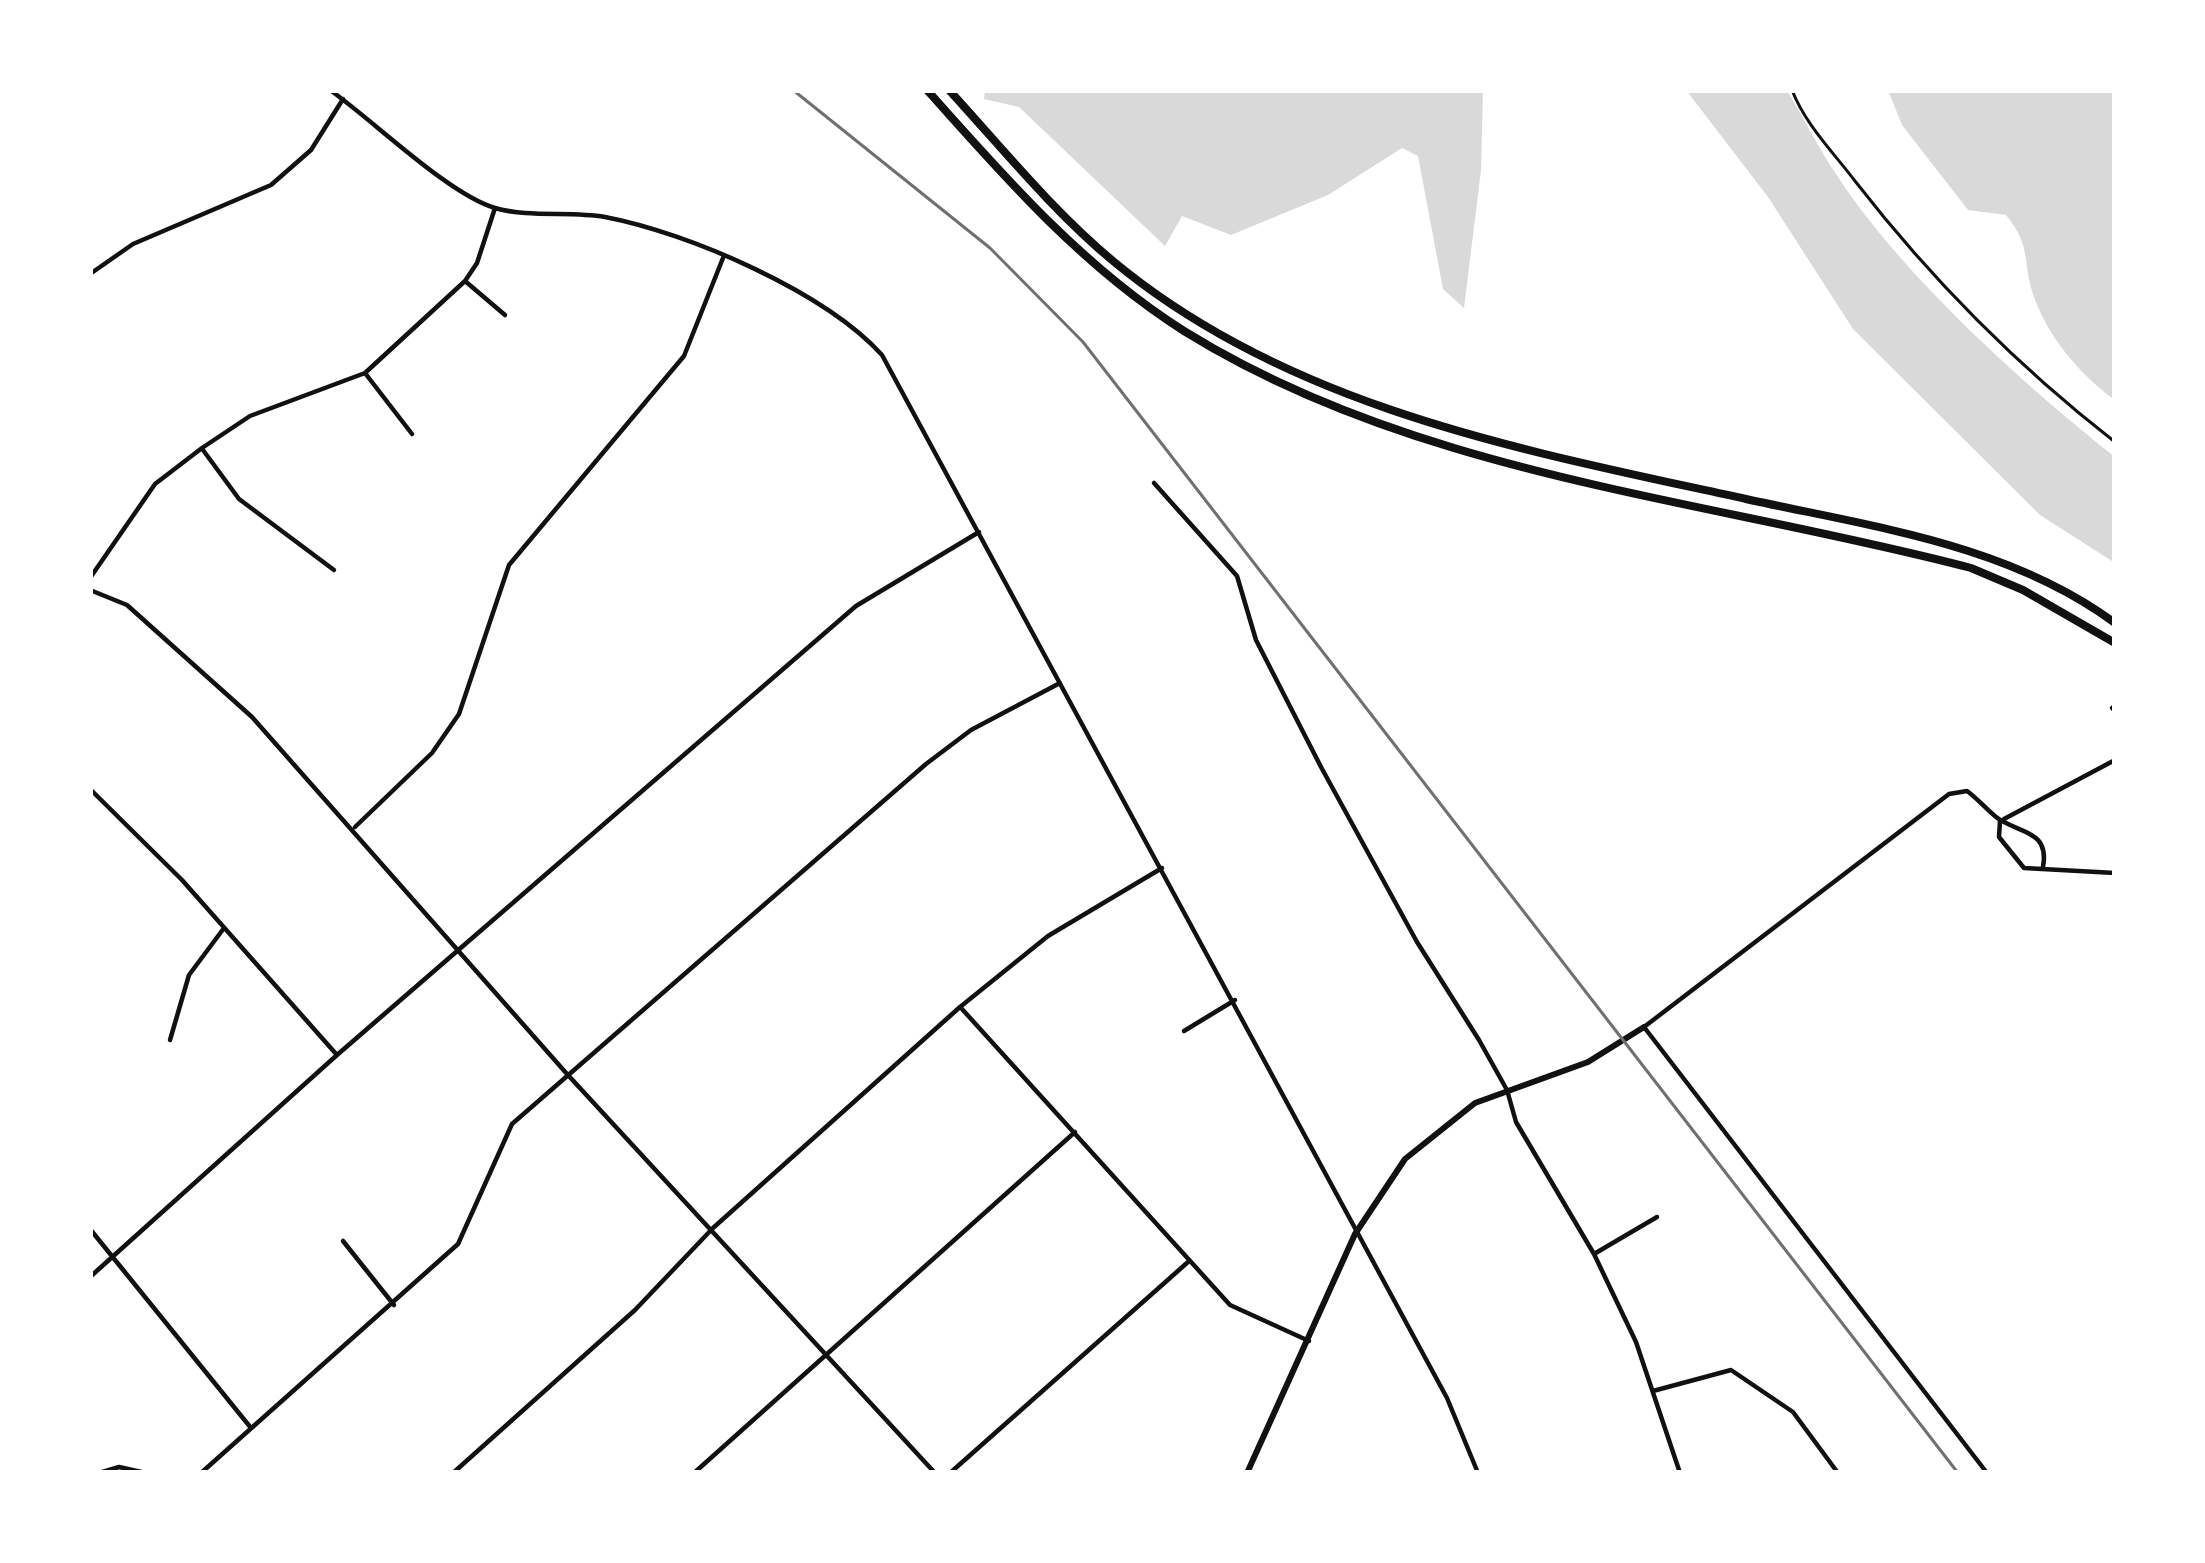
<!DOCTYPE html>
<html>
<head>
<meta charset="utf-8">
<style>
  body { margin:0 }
  #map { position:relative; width:2205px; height:1563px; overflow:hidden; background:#fff; font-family:"Work Sans",sans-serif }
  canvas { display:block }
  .frame { position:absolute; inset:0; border:93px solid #fff; pointer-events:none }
</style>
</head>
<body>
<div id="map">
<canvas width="2205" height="1563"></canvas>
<div class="frame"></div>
</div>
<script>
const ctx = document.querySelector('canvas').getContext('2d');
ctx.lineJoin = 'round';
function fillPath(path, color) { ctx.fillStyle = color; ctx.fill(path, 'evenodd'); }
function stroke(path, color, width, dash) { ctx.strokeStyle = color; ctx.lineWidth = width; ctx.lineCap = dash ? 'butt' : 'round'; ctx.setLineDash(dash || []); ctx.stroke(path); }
const water = new Path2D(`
  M 985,90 L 1483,90 L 1481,170 L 1464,308 L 1443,289 L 1418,156 L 1402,148 L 1328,195 L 1231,235 L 1182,216 L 1165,246 L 1019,107 L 984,99 Z
  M 1686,90 L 1787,90 C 1804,119 1819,149 1838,177 C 1903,276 2022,383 2115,457 L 2115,563 L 2040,515 L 1853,329 L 1768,197 Z
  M 1888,90 L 2115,90 L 2115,400 C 2080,375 2047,336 2033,294 C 2022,260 2032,247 2006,215 L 1968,210 L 1902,125 Z`);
const path = new Path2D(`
  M 1792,90 C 1805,124 1833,152 1855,181 C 1931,279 2016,365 2115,442`);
const minor = new Path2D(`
  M 330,90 C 374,121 448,194 495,208 C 529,218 570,211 605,217 C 689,233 825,292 882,355 L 1447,1398 L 1478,1473
  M 90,274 L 133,244 L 271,185 L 311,150 L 343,99
  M 465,281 L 505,315
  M 365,373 L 412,434
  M 203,450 L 239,499 L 334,570
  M 1154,483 L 1237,576 L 1256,640 L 1321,767 L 1417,942 L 1479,1040 L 1507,1090 L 1516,1122 L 1594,1254 L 1636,1342 L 1680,1473
  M 90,578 L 155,484 L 202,448 L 250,416 L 365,373 L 465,281 L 477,263 L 495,208
  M 90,590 L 127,605 L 252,717 L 567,1074 L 935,1473
  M 2112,708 L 2115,711
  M 90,789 L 182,880 L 337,1055
  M 2004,819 L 2115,760
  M 2000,821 L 1999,837 L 2024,868 L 2115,873
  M 355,827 L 432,753 L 459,714 L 509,565 L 684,356 L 723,258
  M 962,1009 L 1230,1305 L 1309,1341
  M 1184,1031 L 1235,1000
  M 170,1040 L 189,975 L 224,928
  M 90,1229 L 251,1428
  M 343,1241 L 394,1305
  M 1594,1254 L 1657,1217
  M 90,1277 L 337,1055 L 856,606 L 979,532
  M 1653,1391 L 1731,1370 L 1793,1412 L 1838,1473
  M 99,1473 L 119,1467 L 146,1473
  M 201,1473 L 458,1244 L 512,1124 L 926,764 L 971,730 L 1060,683
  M 453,1473 L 635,1310 L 713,1228 L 960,1007 L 1048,936 L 1162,868
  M 694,1473 L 1075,1132
  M 950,1473 L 1188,1262
  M 1987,1473 L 1644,1027 L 1949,794 L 1967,791 C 1978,799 1986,809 1996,817 C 2018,834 2050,829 2043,867`);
const tertiary = new Path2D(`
  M 1247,1473 L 1355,1234 L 1405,1159 L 1475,1103 L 1588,1062 L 1644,1027`);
const primary = new Path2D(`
  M 927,90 C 1005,178 1084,268 1184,331 C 1419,477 1709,499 1971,568 L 2023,590 L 2115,643
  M 949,90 C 1002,148 1052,210 1113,261 C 1291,409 1527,451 1746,499 C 1873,527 2008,544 2115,623`);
const rail = new Path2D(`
  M 793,90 L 990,248 L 1083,342 L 1958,1473`);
fillPath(water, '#d9d9d9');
stroke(path, '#111', 3);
stroke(minor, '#111', 4.5);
stroke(tertiary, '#111', 6);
stroke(primary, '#111', 8);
stroke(rail, '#707070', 3);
</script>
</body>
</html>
